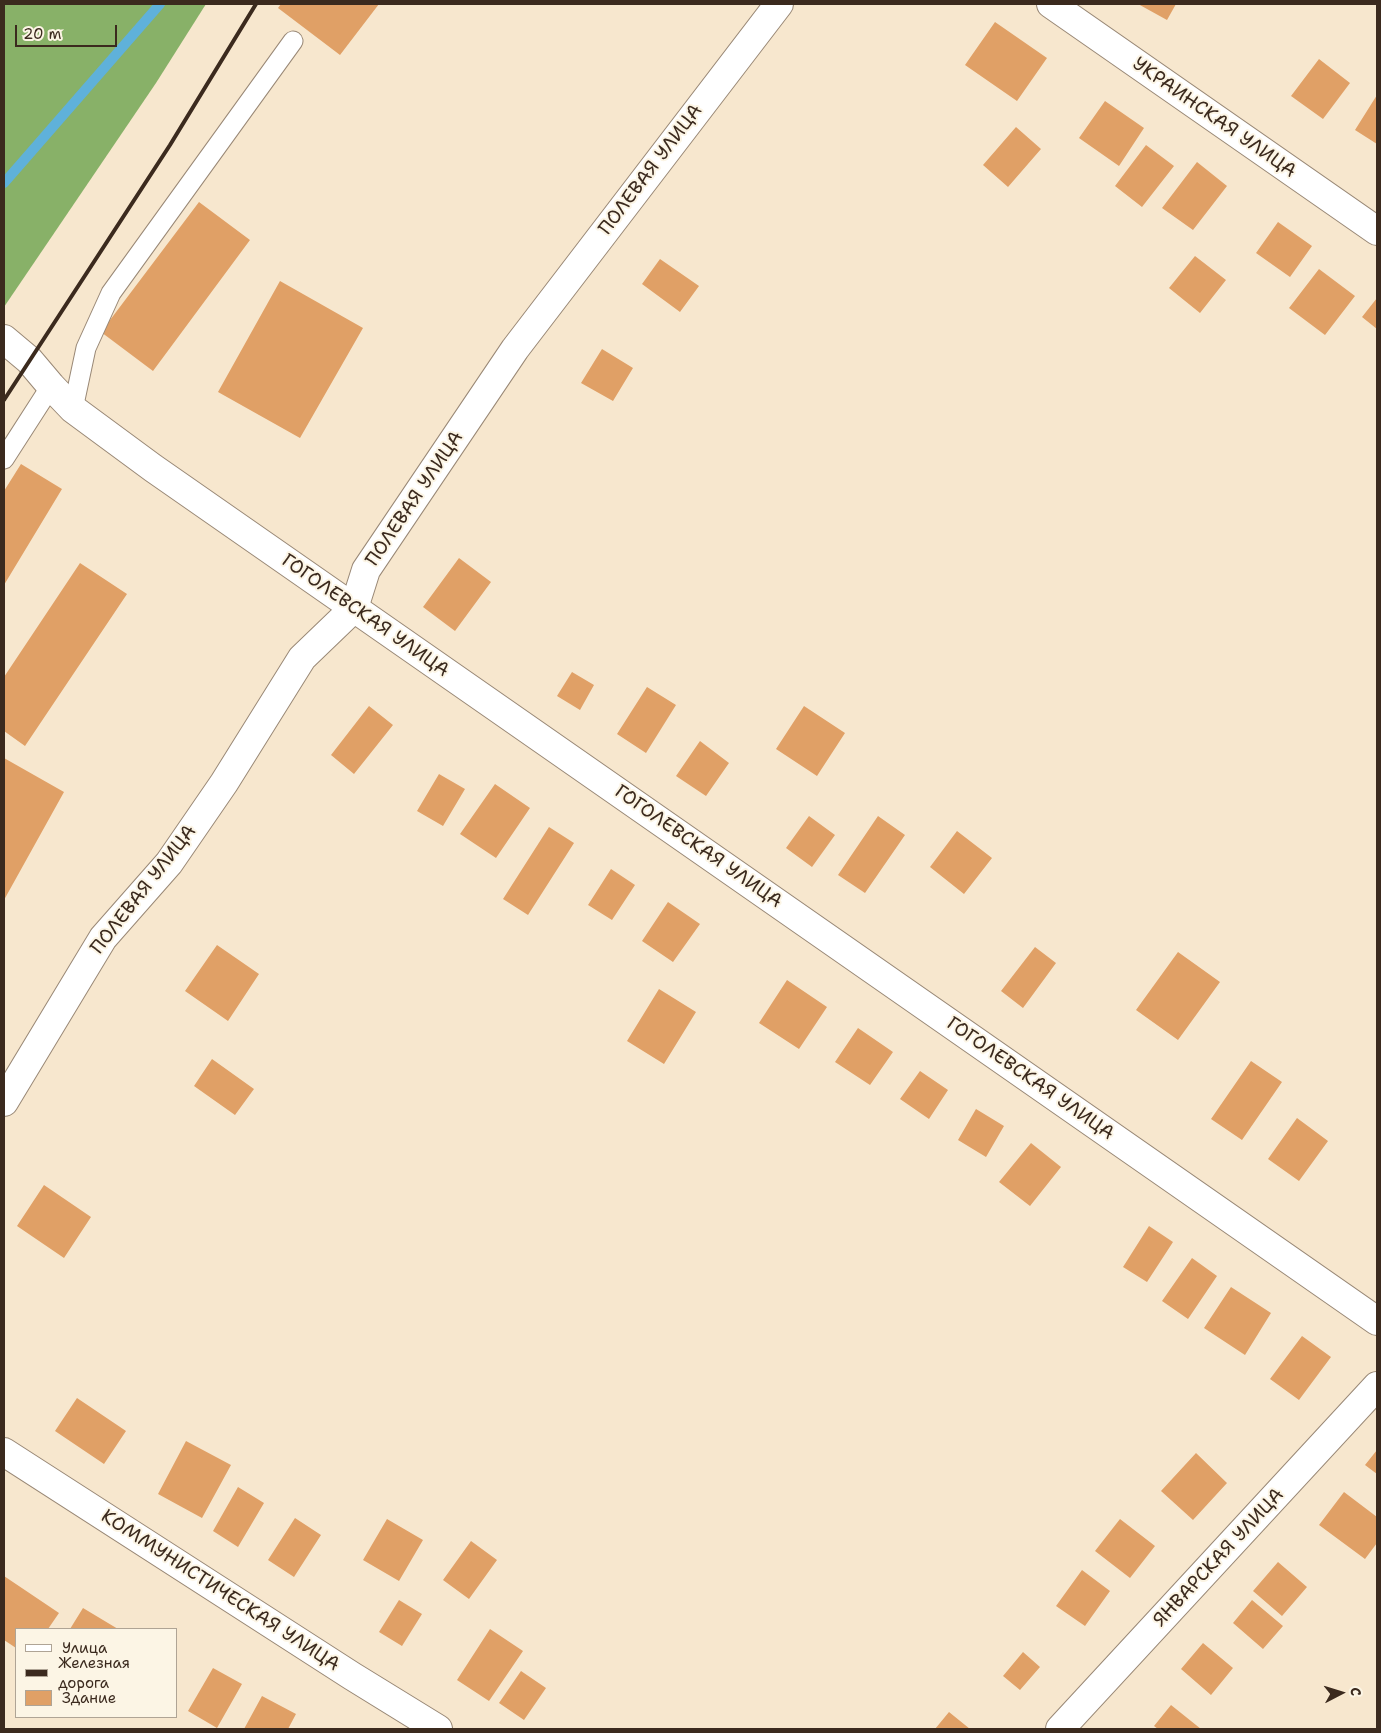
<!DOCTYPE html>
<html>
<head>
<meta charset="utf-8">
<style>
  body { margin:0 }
  #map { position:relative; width:1381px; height:1733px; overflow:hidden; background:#f7e7ce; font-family:"Shantell Sans",sans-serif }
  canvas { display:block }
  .frame { position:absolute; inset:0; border:5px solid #3b2a1e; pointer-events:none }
  .legend { position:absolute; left:15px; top:1628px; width:162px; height:90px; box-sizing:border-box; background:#fcf5e5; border:1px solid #afa495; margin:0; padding:6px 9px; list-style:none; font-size:15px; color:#3b2a1e }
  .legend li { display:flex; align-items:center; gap:10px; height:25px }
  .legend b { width:25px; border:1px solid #afa495 }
  .north { position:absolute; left:1316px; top:1668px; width:50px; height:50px; -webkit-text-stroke:4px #fcf5e5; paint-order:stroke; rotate:85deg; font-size:14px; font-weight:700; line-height:20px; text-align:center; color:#3b2a1e }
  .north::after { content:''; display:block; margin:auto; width:18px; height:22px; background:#3b2a1e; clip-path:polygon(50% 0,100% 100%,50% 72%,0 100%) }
  .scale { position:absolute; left:15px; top:25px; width:102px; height:22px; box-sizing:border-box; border:2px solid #3b2a1e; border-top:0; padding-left:6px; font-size:15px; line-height:18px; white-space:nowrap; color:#3b2a1e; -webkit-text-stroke:4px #fcf5e5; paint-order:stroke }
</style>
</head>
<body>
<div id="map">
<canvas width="1381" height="1733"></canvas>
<div class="frame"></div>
<ul class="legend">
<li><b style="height:6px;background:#fff"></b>Улица</li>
<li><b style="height:6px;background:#3b2a1e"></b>Железная дорога</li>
<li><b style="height:14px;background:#e0a066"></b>Здание</li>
</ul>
<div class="north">С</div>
<div class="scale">20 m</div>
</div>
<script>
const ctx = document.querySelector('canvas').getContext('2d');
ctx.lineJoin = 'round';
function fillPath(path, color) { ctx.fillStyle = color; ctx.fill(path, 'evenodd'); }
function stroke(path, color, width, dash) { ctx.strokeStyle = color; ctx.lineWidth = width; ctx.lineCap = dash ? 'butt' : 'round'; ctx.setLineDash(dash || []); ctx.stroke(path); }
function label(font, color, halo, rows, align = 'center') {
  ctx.font = font + ' "Shantell Sans",sans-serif'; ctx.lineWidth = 4; ctx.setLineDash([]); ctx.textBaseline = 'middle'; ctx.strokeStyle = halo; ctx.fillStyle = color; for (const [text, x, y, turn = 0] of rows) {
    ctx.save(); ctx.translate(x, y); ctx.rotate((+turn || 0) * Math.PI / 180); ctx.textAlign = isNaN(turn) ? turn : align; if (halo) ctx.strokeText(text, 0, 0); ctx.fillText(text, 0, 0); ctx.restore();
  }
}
const forest = new Path2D(`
  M 4,4 L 206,4 L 156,83 L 4,307 Z`);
const stream = new Path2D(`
  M 4,183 L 160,4`);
const building = new Path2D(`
  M 281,4 L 379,4 L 340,55 L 278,8 Z
  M 1138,4 L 1176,4 L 1167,20 Z
  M 995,22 L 1047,58 L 1017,101 L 965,65 Z
  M 1319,59 L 1350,83 L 1323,119 L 1291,96 Z
  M 1377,95 L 1377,144 L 1355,130 Z
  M 1105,101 L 1144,128 L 1119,166 L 1079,138 Z
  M 1016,127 L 1041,149 L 1008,187 L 983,165 Z
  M 1146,145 L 1174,166 L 1142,207 L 1115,186 Z
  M 1197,162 L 1227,186 L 1193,230 L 1162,208 Z
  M 199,202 L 250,240 L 153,371 L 101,332 Z
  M 1278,222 L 1312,246 L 1290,277 L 1256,253 Z
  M 1195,256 L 1226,280 L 1200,313 L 1169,288 Z
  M 660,259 L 699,286 L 680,312 L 642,284 Z
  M 1319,269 L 1355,296 L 1325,335 L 1289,308 Z
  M 280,281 L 363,328 L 300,438 L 218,392 Z
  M 1377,298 L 1377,329 L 1362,317 Z
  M 602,349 L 633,368 L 613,401 L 581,383 Z
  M 21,464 L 62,489 L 4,585 L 4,491 Z
  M 459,558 L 491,582 L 455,631 L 423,607 Z
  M 80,563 L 127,594 L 25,746 L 4,731 L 4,677 Z
  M 572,672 L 594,685 L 580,710 L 557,696 Z
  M 647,687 L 676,705 L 646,753 L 617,734 Z
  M 369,706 L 393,725 L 354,774 L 331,755 Z
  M 804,706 L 845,733 L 817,776 L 776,749 Z
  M 700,741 L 729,763 L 706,796 L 676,776 Z
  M 4,758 L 64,792 L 4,900 Z
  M 439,774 L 465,789 L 443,826 L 417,811 Z
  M 495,784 L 530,808 L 496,858 L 460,834 Z
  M 809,816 L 835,835 L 812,867 L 786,848 Z
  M 878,816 L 905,835 L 865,893 L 838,875 Z
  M 549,827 L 574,843 L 528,915 L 503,899 Z
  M 957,831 L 992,858 L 964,894 L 930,867 Z
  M 611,869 L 635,885 L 612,920 L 588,905 Z
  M 668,902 L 700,924 L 673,962 L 642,941 Z
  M 217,945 L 259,974 L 228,1021 L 185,991 Z
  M 1035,947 L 1056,963 L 1023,1008 L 1001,991 Z
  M 1178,952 L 1220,982 L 1178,1040 L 1136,1010 Z
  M 787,980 L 827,1007 L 799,1049 L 759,1023 Z
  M 659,989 L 696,1012 L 664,1064 L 627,1041 Z
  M 858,1028 L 893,1052 L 870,1085 L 835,1062 Z
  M 212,1059 L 254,1089 L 235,1115 L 194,1086 Z
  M 1251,1061 L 1282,1082 L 1242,1140 L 1211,1119 Z
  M 920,1071 L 948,1090 L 929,1119 L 900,1099 Z
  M 976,1109 L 1004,1126 L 986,1157 L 958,1140 Z
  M 1297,1118 L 1328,1141 L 1299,1181 L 1268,1159 Z
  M 1031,1143 L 1061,1167 L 1030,1206 L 999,1182 Z
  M 44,1185 L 91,1217 L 64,1258 L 17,1226 Z
  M 1149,1226 L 1173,1242 L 1147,1282 L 1123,1267 Z
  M 1192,1258 L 1217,1276 L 1188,1319 L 1162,1301 Z
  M 1231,1287 L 1271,1313 L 1245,1355 L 1204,1328 Z
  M 1302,1336 L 1331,1357 L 1299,1400 L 1270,1379 Z
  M 77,1398 L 126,1431 L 104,1464 L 55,1431 Z
  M 186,1441 L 231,1465 L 202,1518 L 158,1494 Z
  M 1377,1450 L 1377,1474 L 1365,1465 Z
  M 1196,1453 L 1227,1483 L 1193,1520 L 1161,1491 Z
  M 238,1487 L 264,1503 L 238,1547 L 213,1531 Z
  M 1344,1492 L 1377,1517 L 1377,1543 L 1365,1559 L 1319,1525 Z
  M 295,1518 L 321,1535 L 294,1577 L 268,1560 Z
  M 387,1519 L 423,1540 L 399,1581 L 363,1560 Z
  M 1120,1519 L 1155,1546 L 1130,1578 L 1095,1551 Z
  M 471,1541 L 497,1560 L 469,1599 L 443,1580 Z
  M 1278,1562 L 1307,1587 L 1282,1616 L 1253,1591 Z
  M 1082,1570 L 1110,1591 L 1085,1626 L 1056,1606 Z
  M 4,1576 L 59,1613 L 48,1629 L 16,1629 L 16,1648 L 4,1640 Z
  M 399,1600 L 422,1614 L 402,1646 L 379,1632 Z
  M 1252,1600 L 1283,1626 L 1263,1649 L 1233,1623 Z
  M 83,1608 L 118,1629 L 70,1629 Z
  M 490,1629 L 523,1651 L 489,1701 L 457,1680 Z
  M 1203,1643 L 1233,1668 L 1211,1695 L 1181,1669 Z
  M 1023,1652 L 1040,1667 L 1020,1690 L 1003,1676 Z
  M 213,1668 L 242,1684 L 217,1728 L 188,1711 Z
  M 521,1671 L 546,1688 L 524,1720 L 499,1703 Z
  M 262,1696 L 296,1714 L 288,1729 L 244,1729 Z
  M 1171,1705 L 1201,1729 L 1158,1729 L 1154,1726 Z
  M 949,1712 L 970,1729 L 935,1729 Z`);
const service = new Path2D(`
  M 73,409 L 86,348 L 111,293 L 293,41
  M 4,459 L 51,386`);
const minor = new Path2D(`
  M 1051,4 L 1377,231
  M 4,1102 L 103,938 L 169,863 L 224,783 L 302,658 L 354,608 L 366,570 L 515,349 L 779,4
  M 4,1452 L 352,1676 L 438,1729
  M 1060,1729 L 1377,1386`);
const tertiary = new Path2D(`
  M 4,339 L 29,360 L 51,386 L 73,409 L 153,468 L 1377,1321`);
const rail = new Path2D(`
  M 4,400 L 170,145 L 256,4`);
const streetNames = [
  ["УКРАИНСКАЯ УЛИЦА",1214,118,35],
  ["ПОЛЕВАЯ УЛИЦА",651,170,-53],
  ["ПОЛЕВАЯ УЛИЦА",415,499,-56],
  ["ГОГОЛЕВСКАЯ УЛИЦА",365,616,35],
  ["ГОГОЛЕВСКАЯ УЛИЦА",698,847,35],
  ["ПОЛЕВАЯ УЛИЦА",144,890,-52],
  ["ГОГОЛЕВСКАЯ УЛИЦА",1030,1079,35],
  ["ЯНВАРСКАЯ УЛИЦА",1219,1558,-47],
  ["КОММУНИСТИЧЕСКАЯ УЛИЦА",220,1591,33]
];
fillPath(forest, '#88b168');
stroke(stream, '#5fb1da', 10);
fillPath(building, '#e0a066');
stroke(service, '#998876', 21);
stroke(minor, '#998876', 30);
stroke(tertiary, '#998876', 30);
stroke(service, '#fff', 19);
stroke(minor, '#fff', 28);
stroke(tertiary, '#fff', 28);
stroke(rail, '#3b2a1e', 4);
label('19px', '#3b2a1e', '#fcf5e5', streetNames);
</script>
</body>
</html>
